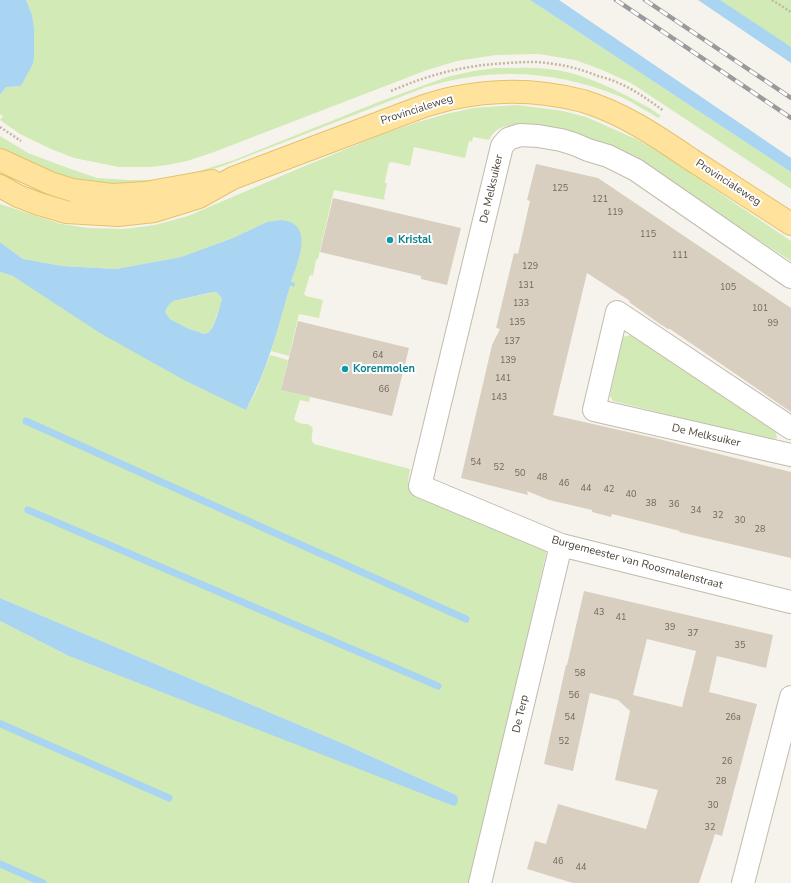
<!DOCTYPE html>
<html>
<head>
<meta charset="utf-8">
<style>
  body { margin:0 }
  canvas { display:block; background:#f6f3ec }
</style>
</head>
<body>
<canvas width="791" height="883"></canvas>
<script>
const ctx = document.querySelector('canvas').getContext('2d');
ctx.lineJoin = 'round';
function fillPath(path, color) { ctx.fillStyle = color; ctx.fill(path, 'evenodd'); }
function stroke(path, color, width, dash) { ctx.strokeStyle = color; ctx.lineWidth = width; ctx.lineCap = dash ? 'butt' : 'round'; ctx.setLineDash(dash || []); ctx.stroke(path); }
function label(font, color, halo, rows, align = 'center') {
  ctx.font = font + ' "Nunito Sans",sans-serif'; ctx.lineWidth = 4; ctx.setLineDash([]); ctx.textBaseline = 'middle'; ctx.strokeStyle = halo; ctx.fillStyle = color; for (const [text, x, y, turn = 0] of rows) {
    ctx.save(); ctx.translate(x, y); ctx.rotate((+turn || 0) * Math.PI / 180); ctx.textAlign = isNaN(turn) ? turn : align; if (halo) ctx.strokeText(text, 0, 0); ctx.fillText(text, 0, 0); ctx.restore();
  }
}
const green = new Path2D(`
  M 26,0 L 530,0 L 791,172 L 791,189 L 631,83 L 600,69 L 575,60 L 539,54 L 496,55 L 457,61 L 427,70 L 214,152 L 187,161 L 167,165 L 149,167 L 119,167 L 74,158 L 51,149 L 20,134 L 0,120 L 3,116 L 0,114 L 0,95 L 6,87 L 21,86 L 33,64 L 34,58 L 34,28 L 32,15 Z
  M 716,0 L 791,0 L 791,51 Z
  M 496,68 C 514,68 531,67 548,69 C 577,72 604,84 629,97 C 640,103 651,108 661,116 L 658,118 C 646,111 634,103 621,97 C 556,70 493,67 426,87 L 223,166 L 190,176 L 166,181 L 108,185 L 63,178 L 0,151 L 0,136 L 28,153 L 68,168 L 97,178 L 129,180 L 153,180 L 172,178 L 187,175 L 234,160 L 381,101 L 447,77 L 474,71 Z
  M 517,105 L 563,111 L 586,117 L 636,139 L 662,154 L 791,241 L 791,261 L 649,169 L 526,126 C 511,126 497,123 489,140 L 473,137 L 472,142 L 469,141 L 465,158 L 414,147 L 410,166 L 392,162 L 389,163 L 385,181 L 385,183 L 387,183 L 384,198 L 385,200 L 334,190 L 318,259 L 316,260 L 313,276 L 310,275 L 304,294 L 306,296 L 323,300 L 319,318 L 299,314 L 289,356 L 271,351 L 290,286 L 293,287 L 291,282 C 296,267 300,253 301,238 L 267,222 L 233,238 L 181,257 L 116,269 L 62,266 L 23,259 L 0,242 L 0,204 L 61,224 L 89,228 L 124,229 L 155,225 L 188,216 L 300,168 L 378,136 L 418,122 L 446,114 L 473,108 Z
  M 0,272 L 13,276 L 246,410 L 255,394 L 270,355 L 288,360 L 281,390 L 310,397 L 309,402 L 300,400 L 294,419 C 299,426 307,422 311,426 C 316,431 308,437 314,444 L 410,469 L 408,481 L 411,489 L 546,549 L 546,554 L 471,883 L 0,883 L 0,621 L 69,656 L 243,723 L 456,795 L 344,744 L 0,598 Z
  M 216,292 L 222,298 L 221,304 L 211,331 L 207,333 L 204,334 L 187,328 L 170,319 L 165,312 L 168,306 L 173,301 Z
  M 631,335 L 776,432 L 777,438 L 770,440 L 613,401 L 610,396 L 623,337 Z`);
const water = new Path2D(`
  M 0,0 L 26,0 L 32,15 L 34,28 L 34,58 L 33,64 L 21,86 L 6,87 L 0,95 Z
  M 530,0 L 559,0 L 791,158 L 791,172 Z
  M 698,0 L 720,0 L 791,47 L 791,63 Z
  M 282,220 C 287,221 293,222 297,227 C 308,240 296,267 291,282 L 295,283 L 294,287 L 290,286 C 278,328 267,371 246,410 L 184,380 L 100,333 L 13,276 L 0,272 L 0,242 L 23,259 L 62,266 L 116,269 L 181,257 L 233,238 L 267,222 ZM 209,293 L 216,292 L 222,298 C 221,304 214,328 210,331 C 208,333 207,333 204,334 L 187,328 L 170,319 L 165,312 L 168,306 L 173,301 Z
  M 0,598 L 344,744 L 456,795 C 458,799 459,801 456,805 L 454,806 L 69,656 L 0,621 Z`);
const stream = new Path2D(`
  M 26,421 L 466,619
  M 28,510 L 438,686
  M 1,724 L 169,798
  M 0,864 L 43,883`);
const building = new Path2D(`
  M 536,164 L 598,178 L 791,308 L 791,412 L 670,329 L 668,329 L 660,324 L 629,302 L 630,301 L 587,273 L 553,415 L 659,439 L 791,472 L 791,558 L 679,532 L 680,531 L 612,514 L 611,517 L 592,512 L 592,510 L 549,500 L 527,491 L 528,495 L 461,478 L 492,345 L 500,329 L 496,328 L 514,253 L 518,254 L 530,201 L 527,200 Z
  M 333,198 L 461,228 L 447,285 L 421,279 L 421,276 L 320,252 Z
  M 298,321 L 409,348 L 392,416 L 281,390 Z
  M 584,591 L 773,635 L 766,668 L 717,656 L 709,692 L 757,704 L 722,836 L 715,834 L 699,883 L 573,883 L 527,869 L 535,841 L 546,844 L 558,804 L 646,829 L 658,790 L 615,780 L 630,711 L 618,700 L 590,693 L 573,771 L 544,764 L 566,665 L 567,665 ZM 647,639 L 696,651 L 682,707 L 633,695 Z`);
const path = new Path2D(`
  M 772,0 L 791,12
  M 391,91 C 430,74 466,65 508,63 C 524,62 538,61 554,64 C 569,66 583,70 598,76 C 606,78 615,81 623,85 C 638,92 651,102 664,111
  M 0,127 L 21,141`);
const minor = new Path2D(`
  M 791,277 L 636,170 L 608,156 L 588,150 L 574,144 L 561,140 L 538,136 L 520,135 L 508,139 L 502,146 L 420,486 L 561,545 L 791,602
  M 791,428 L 617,312 L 594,410 L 791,455
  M 480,883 L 561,545
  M 743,883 L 791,697`);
const primary = new Path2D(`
  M 0,160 L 50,183 L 72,190 L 112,195 L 145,193 L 212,181
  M 0,186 L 18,196 L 39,204 L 66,212 L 118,215 L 154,211 L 199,197 L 233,178 L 424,106 C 434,103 444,100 453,98 C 495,89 541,90 583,101 C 623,113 658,137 692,160 C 725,181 758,203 791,224`);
const rail = new Path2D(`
  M 616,0 L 791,118
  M 645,0 L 791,98`);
const markers = [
  [390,240,4,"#0f9aa8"],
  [345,369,4,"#0f9aa8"]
];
const numberNames = [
  ["125",560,189],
  ["121",600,200],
  ["119",615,213],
  ["115",648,235],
  ["111",680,256],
  ["129",530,267],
  ["131",526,286],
  ["105",728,288],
  ["133",521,304],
  ["101",760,309],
  ["135",517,323],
  ["99",773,324],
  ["137",512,342],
  ["64",378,356],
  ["139",508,361],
  ["141",503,379],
  ["66",384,390],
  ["143",499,398],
  ["54",476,463],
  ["52",499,468],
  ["50",520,474],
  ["48",542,478],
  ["46",564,484],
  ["44",586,489],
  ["42",609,490],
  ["40",631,495],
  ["38",651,504],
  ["36",674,505],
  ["34",696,511],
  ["32",718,516],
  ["30",740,521],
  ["28",760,530],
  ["43",599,613],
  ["41",621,618],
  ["39",670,628],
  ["37",693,634],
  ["35",740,646],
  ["58",580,674],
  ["56",574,696],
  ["54",570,718],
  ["26a",733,718],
  ["52",564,742],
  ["26",727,762],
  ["28",721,782],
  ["30",713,806],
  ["32",710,828],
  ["46",558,862],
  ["44",581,868]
];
const streetNames = [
  ["Provincialeweg",417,110,-18],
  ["Provincialeweg",728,183,33],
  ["De Melksuiker",492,189,-77],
  ["De Melksuiker",706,436,13],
  ["Burgemeester van Roosmalenstraat",637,563,15],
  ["De Terp",521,714,-77]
];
const cultureNames = [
  ["Kristal",398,240],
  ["Korenmolen",353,369]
];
fillPath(green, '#d2eab5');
fillPath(water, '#a9d4f2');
stroke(stream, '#a9d4f2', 7);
fillPath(building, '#d8cfc1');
stroke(minor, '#c2bbae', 24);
stroke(primary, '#e6c16a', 24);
stroke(path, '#c4b79f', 2.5, [2, 2]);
stroke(minor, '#fff', 22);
stroke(primary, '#ffe39c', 22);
stroke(rail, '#9a9a9a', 4.5);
stroke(rail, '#fff', 3, [9]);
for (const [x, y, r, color] of markers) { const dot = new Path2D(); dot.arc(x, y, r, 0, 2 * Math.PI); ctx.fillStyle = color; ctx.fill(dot); stroke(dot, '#fff', 1.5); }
label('9px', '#6e675b', null, numberNames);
label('11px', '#4b4439', '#fff', streetNames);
label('bold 11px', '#0d838f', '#fff', cultureNames, 'left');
</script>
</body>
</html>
